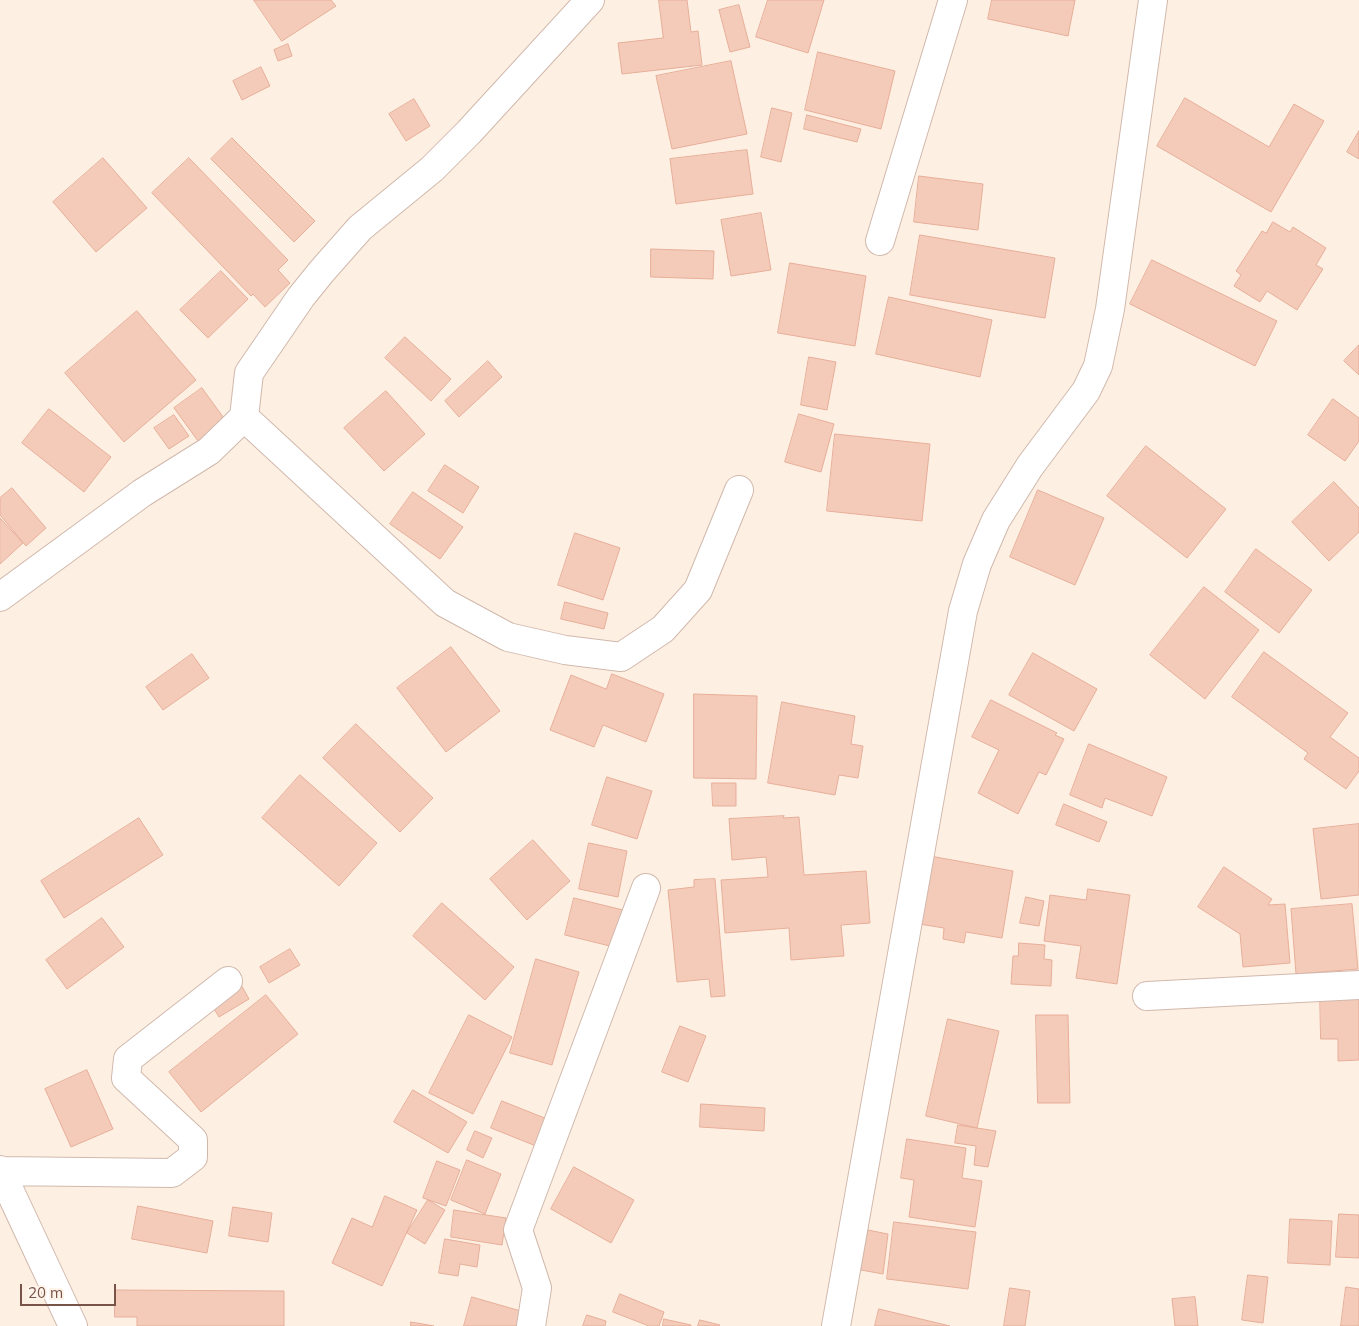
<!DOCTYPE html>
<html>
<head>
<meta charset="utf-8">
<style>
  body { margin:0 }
  #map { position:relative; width:1359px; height:1326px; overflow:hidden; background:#fdf0e3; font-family:Mulish,sans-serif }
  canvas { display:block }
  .scale { position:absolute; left:20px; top:1284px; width:96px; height:22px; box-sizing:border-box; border:2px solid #775348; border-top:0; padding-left:6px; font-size:15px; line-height:18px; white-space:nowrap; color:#775348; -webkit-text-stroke:4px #fff4ea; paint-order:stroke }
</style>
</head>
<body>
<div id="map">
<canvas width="1359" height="1326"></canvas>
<div class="scale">20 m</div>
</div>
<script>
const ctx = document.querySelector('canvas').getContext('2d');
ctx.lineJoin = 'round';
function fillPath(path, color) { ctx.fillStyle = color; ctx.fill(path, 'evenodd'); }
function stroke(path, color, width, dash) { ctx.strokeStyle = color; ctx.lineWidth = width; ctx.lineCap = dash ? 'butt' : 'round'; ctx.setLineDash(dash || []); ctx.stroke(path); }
const building = new Path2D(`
  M 254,0 L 331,0 L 336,6 L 282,41 Z
  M 659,0 L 687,0 L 691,32 L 698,31 L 702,65 L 622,74 L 618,43 L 663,38 Z
  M 768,0 L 824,0 L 808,53 L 756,37 Z
  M 992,0 L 1075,0 L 1068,36 L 988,19 Z
  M 739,5 L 750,47 L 730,52 L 719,10 Z
  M 288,44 L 292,56 L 278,61 L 274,50 Z
  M 818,52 L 895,71 L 881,129 L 805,110 Z
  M 731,61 L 747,134 L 672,149 L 656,76 Z
  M 261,67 L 270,86 L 242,100 L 233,81 Z
  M 1185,98 L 1269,147 L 1294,104 L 1324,121 L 1271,212 L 1157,146 Z
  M 414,99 L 430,126 L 406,141 L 389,114 Z
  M 772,108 L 792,113 L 781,162 L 761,157 Z
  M 807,115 L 861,129 L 857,142 L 804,129 Z
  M 1359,131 L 1359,159 L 1347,152 Z
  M 232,138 L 315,221 L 294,242 L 211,159 Z
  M 747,150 L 753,194 L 676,204 L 670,159 Z
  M 103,158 L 147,208 L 96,252 L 53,202 Z
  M 189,158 L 288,260 L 278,270 L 290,283 L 265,307 L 253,294 L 251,296 L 152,193 Z
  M 919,176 L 983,184 L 978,230 L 914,222 Z
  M 761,213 L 771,270 L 731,276 L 721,220 Z
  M 1273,222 L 1290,232 L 1293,227 L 1326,248 L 1316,265 L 1323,269 L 1297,310 L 1267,291 L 1260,302 L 1234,286 L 1241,275 L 1236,271 L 1262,231 L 1266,233 Z
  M 920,235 L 1055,258 L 1045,318 L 910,295 Z
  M 651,249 L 714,251 L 713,279 L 651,277 Z
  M 1152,260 L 1277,321 L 1255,366 L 1130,304 Z
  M 790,263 L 866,276 L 855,346 L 778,333 Z
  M 221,271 L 248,299 L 208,338 L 180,310 Z
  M 889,297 L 992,320 L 980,377 L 876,354 Z
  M 137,311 L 196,380 L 124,442 L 65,373 Z
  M 405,337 L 451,379 L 431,401 L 385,358 Z
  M 1359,345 L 1359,375 L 1344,361 Z
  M 809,357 L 836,362 L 827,410 L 801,405 Z
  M 488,361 L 502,377 L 459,417 L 445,401 Z
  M 202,388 L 226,421 L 198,441 L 174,408 Z
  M 386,391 L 425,434 L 384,471 L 344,428 Z
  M 1333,399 L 1359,418 L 1359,441 L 1345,461 L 1308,435 Z
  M 49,409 L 111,457 L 84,492 L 22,443 Z
  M 799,414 L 834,424 L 821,472 L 785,462 Z
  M 174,415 L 189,436 L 169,449 L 154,428 Z
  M 835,434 L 930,444 L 922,521 L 827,511 Z
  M 1146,446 L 1226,509 L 1187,558 L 1107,496 Z
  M 445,465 L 479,487 L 463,513 L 428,491 Z
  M 1334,482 L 1359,508 L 1359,532 L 1329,561 L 1292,522 Z
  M 12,488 L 46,528 L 26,546 L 0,515 L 0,498 Z
  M 1038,490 L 1104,518 L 1075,585 L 1010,557 Z
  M 413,492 L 463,527 L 440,559 L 390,524 Z
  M 0,518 L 23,543 L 0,564 Z
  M 575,533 L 620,548 L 603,600 L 558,585 Z
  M 1256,549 L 1312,590 L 1279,633 L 1225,592 Z
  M 1204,587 L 1259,630 L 1205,699 L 1150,655 Z
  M 565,602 L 608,613 L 604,629 L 561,619 Z
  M 451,647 L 500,711 L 446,752 L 397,688 Z
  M 1264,652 L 1348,713 L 1330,737 L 1359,758 L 1359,771 L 1346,789 L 1304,759 L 1308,753 L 1232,697 Z
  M 1033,653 L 1097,689 L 1074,731 L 1009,695 Z
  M 192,654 L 209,678 L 163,710 L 146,687 Z
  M 612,674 L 664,694 L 646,742 L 603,725 L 594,747 L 550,730 L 571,675 L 606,689 Z
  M 694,694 L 757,696 L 756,779 L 694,778 Z
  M 991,700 L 1057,733 L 1055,735 L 1064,739 L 1046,775 L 1039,772 L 1018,814 L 978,793 L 999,750 L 972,737 Z
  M 782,702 L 855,716 L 851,744 L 863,746 L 858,778 L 839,775 L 835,795 L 768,783 Z
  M 356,724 L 433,798 L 400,832 L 323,758 Z
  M 1089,744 L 1167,777 L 1152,816 L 1105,798 L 1102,808 L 1070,795 Z
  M 300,775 L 377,843 L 339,886 L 262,818 Z
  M 607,777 L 652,791 L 637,839 L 592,825 Z
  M 712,783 L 736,783 L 736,806 L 713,806 Z
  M 1064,804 L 1107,822 L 1099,842 L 1056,825 Z
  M 784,816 L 783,818 L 799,817 L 804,875 L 866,871 L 870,923 L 841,925 L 844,956 L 791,960 L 789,928 L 725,933 L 721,880 L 768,877 L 766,857 L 732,860 L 729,819 Z
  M 139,818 L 163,855 L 64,918 L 41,881 Z
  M 1359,824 L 1359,895 L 1321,899 L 1313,829 Z
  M 533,840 L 570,881 L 527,920 L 490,879 Z
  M 589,843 L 627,851 L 618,897 L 579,889 Z
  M 930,856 L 1013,871 L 1002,938 L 966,932 L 964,943 L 943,939 L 944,928 L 919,924 Z
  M 1224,867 L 1272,899 L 1268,905 L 1285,904 L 1290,963 L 1243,967 L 1240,934 L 1198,907 Z
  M 715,879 L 725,996 L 711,997 L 709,979 L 677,982 L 668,890 L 694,887 L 694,880 Z
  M 1088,889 L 1130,895 L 1117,984 L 1076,978 L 1081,946 L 1044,941 L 1050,895 L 1086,900 Z
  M 1026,897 L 1044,901 L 1039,926 L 1020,923 Z
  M 574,898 L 623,910 L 614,947 L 565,935 Z
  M 442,903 L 514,967 L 485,1000 L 413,936 Z
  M 1352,904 L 1358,969 L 1296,974 L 1291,909 Z
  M 102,918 L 124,947 L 67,989 L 46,960 Z
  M 1019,943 L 1045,945 L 1044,959 L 1052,960 L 1051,986 L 1011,984 L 1013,956 L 1018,956 Z
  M 290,949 L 300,965 L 269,983 L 260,967 Z
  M 536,959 L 579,972 L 552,1065 L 510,1053 Z
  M 239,981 L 249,999 L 219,1017 L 208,999 Z
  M 1320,994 L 1359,998 L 1359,1060 L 1338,1061 L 1338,1039 L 1321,1039 Z
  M 266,995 L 298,1034 L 201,1112 L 169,1072 Z
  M 469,1015 L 512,1037 L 473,1114 L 429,1093 Z
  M 1036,1015 L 1068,1015 L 1070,1103 L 1038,1103 Z
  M 948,1019 L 999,1031 L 977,1128 L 926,1116 Z
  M 680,1026 L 706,1036 L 688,1082 L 662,1072 Z
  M 87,1070 L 113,1129 L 71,1147 L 45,1089 Z
  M 413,1090 L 467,1122 L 448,1153 L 394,1122 Z
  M 502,1101 L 552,1121 L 541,1148 L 491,1128 Z
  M 701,1104 L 765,1108 L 764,1131 L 700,1127 Z
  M 958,1125 L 996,1131 L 988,1167 L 974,1165 L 976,1146 L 955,1143 Z
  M 475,1131 L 492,1138 L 483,1158 L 467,1150 Z
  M 907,1139 L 966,1148 L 962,1178 L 982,1181 L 975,1227 L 909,1217 L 914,1180 L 901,1178 Z
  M 467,1160 L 501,1174 L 485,1214 L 451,1200 Z
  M 437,1161 L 460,1170 L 446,1206 L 423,1198 Z
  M 574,1167 L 634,1200 L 611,1243 L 551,1209 Z
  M 385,1196 L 417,1210 L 382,1286 L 332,1263 L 352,1218 L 372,1227 Z
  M 428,1200 L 445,1210 L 425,1244 L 407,1233 Z
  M 138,1206 L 213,1221 L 207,1253 L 132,1239 Z
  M 233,1207 L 272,1213 L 268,1242 L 229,1236 Z
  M 454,1210 L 506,1218 L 502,1245 L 451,1237 Z
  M 1339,1214 L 1359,1215 L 1359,1258 L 1336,1257 Z
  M 1290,1219 L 1332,1221 L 1330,1265 L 1288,1263 Z
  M 894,1222 L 976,1232 L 968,1289 L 887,1279 Z
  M 868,1230 L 888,1234 L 883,1274 L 861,1270 Z
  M 445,1239 L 480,1245 L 477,1267 L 460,1264 L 458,1276 L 439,1273 Z
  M 1248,1275 L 1268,1277 L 1263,1323 L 1242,1320 Z
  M 1346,1287 L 1359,1289 L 1359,1326 L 1341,1326 Z
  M 1010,1288 L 1030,1291 L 1025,1326 L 1004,1326 Z
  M 115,1290 L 284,1291 L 284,1326 L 137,1326 L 137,1317 L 115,1317 Z
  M 620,1294 L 664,1312 L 659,1326 L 649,1326 L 613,1312 Z
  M 472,1297 L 531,1314 L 527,1326 L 464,1326 Z
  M 1195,1297 L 1198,1326 L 1175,1326 L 1172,1299 Z
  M 879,1309 L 950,1326 L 875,1326 Z
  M 587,1315 L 606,1321 L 605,1326 L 583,1326 Z
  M 664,1319 L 691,1325 L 691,1326 L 663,1326 Z
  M 700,1320 L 720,1325 L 719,1326 L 698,1326 Z
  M 411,1322 L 434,1326 L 411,1326 Z`);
const minor = new Path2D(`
  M 880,241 L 953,0
  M 244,417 L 445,603 L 508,637 L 565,650 L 621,657 L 663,629 L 698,590 L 739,490
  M 0,597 L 142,493 L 209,451 L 244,417 L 249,373 L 301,297 L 322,271 L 360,228 L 432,169 L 469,132 L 590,0
  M 1147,996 L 1359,985
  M 0,1170 L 73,1326
  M 0,1171 L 172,1173 L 193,1157 L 193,1140 L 126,1078 L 128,1059 L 228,981
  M 531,1326 L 537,1288 L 518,1230 L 646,888
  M 836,1326 L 963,611 L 977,564 L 996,520 L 1030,466 L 1086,391 L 1098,366 L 1110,309 L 1153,0`);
fillPath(building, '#f4cab9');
stroke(building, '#e7ae99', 1);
stroke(minor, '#d1b8ac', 30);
stroke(minor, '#fff', 28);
</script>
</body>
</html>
